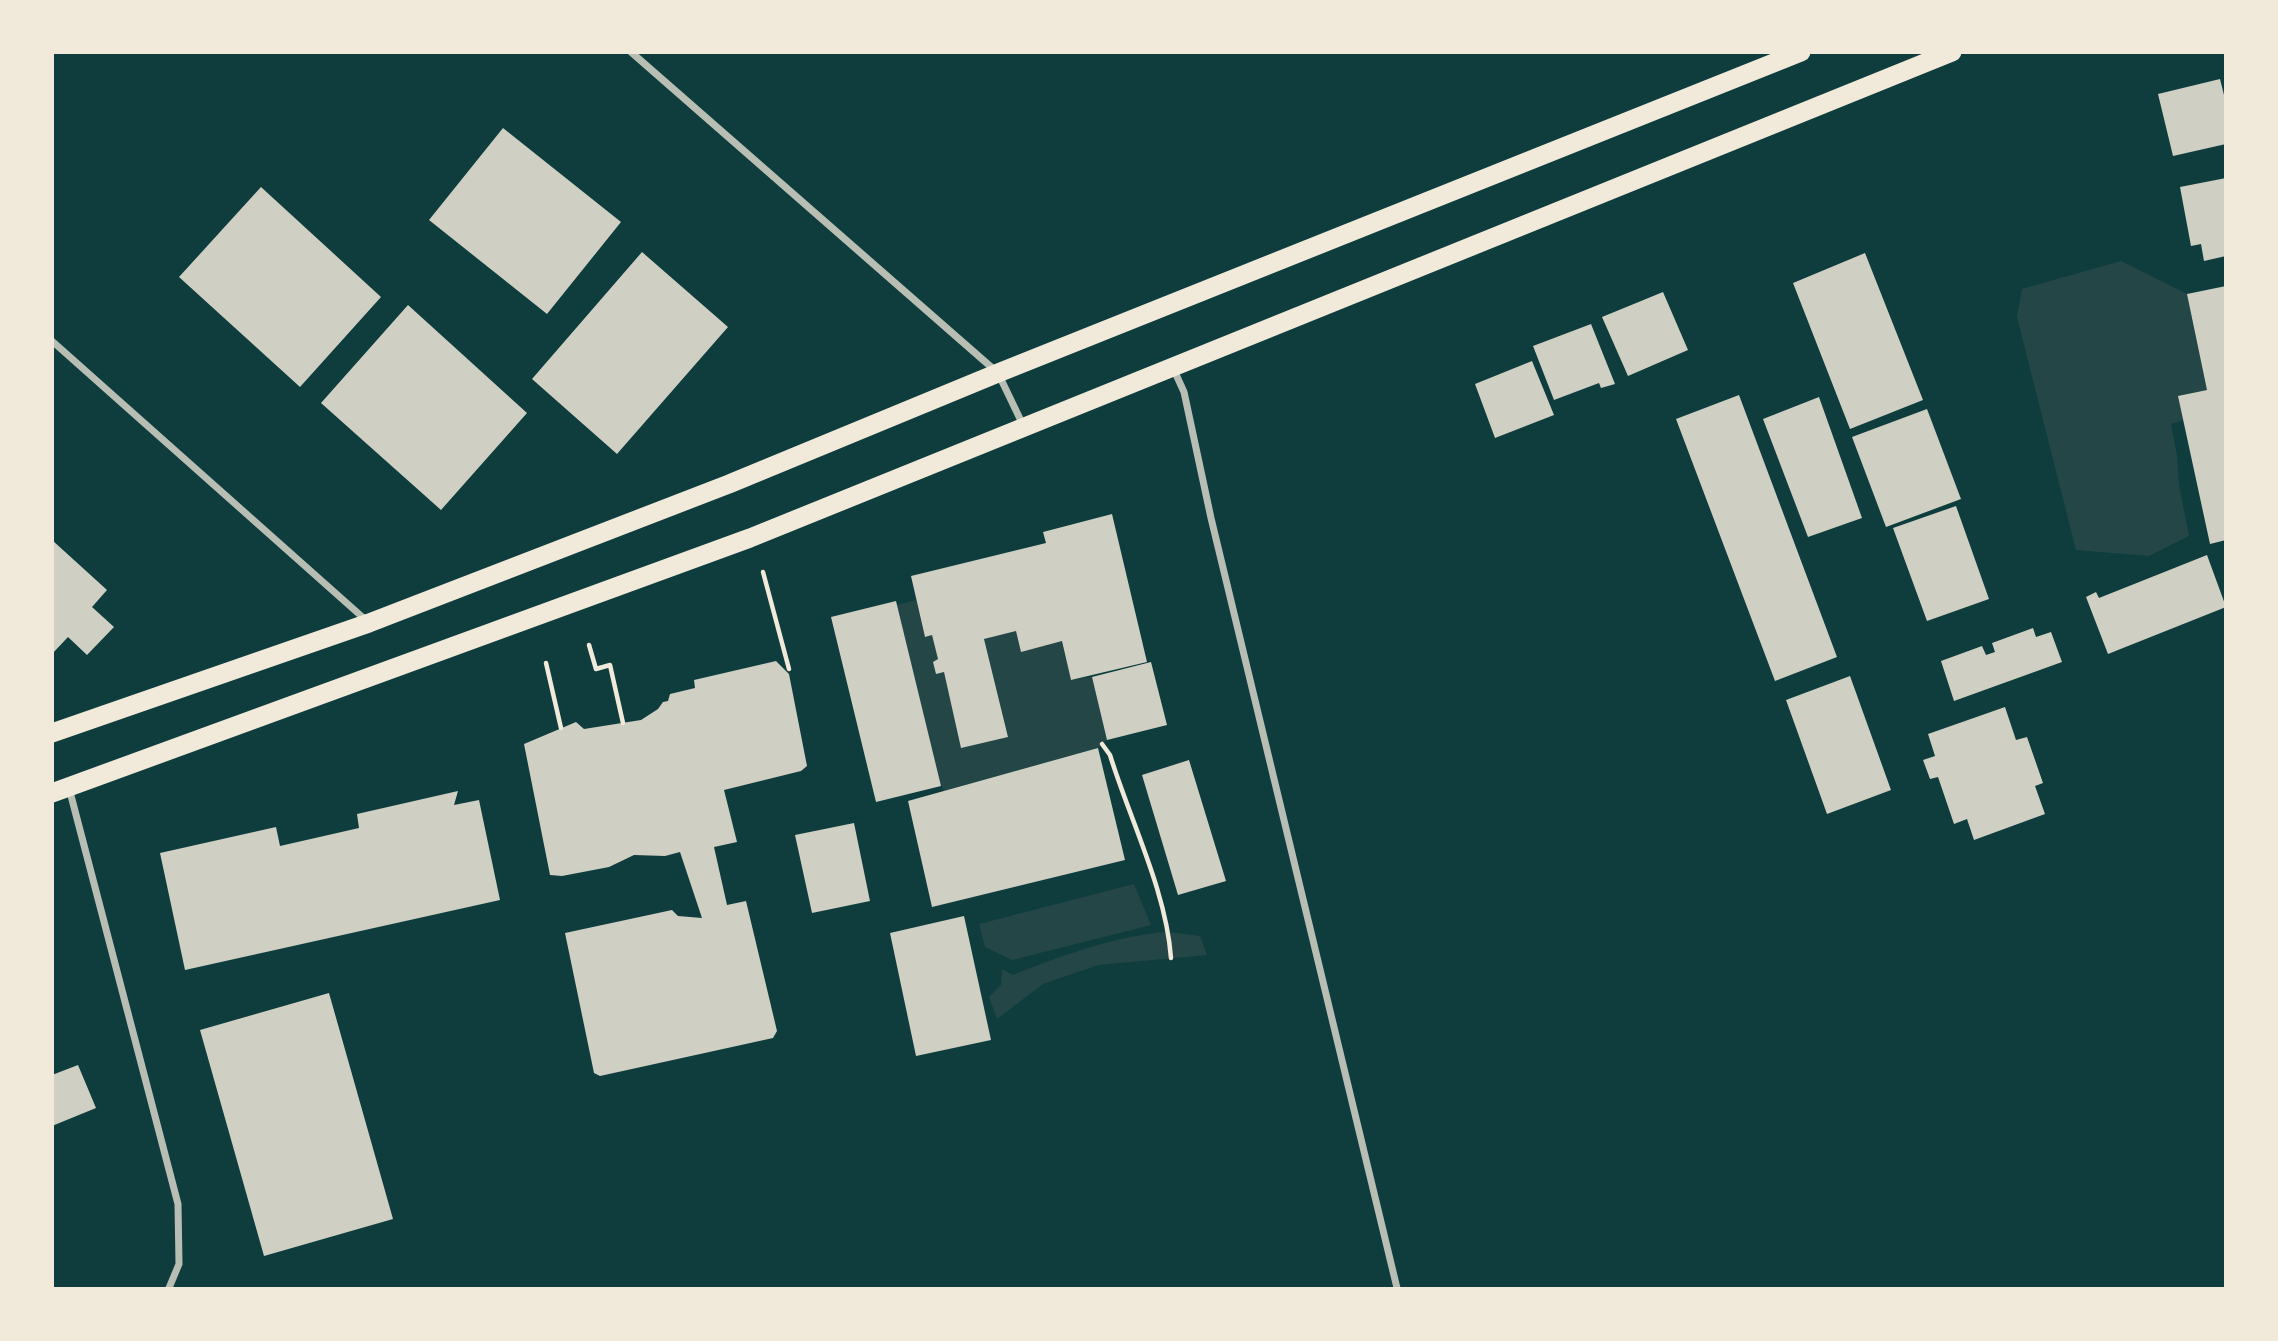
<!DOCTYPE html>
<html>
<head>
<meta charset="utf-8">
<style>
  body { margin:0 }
  #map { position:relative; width:2278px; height:1341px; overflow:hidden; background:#0f3d3e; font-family:"Open Sans",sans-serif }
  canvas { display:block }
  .frame { position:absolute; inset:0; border:54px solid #f1e9da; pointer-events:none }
</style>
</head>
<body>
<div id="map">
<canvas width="2278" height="1341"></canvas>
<div class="frame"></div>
</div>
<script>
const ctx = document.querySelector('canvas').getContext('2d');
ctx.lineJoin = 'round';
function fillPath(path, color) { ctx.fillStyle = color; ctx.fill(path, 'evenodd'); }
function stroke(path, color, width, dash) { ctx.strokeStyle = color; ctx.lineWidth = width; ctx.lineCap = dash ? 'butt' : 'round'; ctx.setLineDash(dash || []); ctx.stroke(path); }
const green = new Path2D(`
  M 2121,261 L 2187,294 L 2207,390 L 2179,396 L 2184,420 L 2171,424 L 2177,456 L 2179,485 L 2189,536 L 2149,556 L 2076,550 L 2017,317 L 2022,289 Z
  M 916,600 L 925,637 L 932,635 L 938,659 L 933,662 L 936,673 L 944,672 L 962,747 L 1008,736 L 984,639 L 1016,631 L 1021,651 L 1062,641 L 1071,680 L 1092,677 L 1107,740 L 1098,748 L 944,791 L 939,782 L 897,605 Z
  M 1134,884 L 1151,925 L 1012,960 L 985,947 L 979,924 Z
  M 1169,932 L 1200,936 L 1207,955 L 1098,965 L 1043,984 L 997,1019 L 989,997 L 1001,985 L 1002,969 L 1013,975 C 1057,957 1121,934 1169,932 Z`);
const building = new Path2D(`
  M 2220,79 L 2226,103 L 2226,144 L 2173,156 L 2158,94 Z
  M 503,128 L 621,222 L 547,314 L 429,220 Z
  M 2226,178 L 2226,256 L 2204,261 L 2201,244 L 2191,246 L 2180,187 Z
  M 261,187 L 381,297 L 300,387 L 179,277 Z
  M 642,252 L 728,327 L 617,454 L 532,379 Z
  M 1865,253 L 1923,400 L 1850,429 L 1793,283 Z
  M 2226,286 L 2226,540 L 2210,544 L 2178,396 L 2207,390 L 2187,294 Z
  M 1663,292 L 1688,350 L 1628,376 L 1602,317 Z
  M 408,305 L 527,413 L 441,510 L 321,403 Z
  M 1591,324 L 1615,384 L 1601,388 L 1599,383 L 1554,400 L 1533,346 Z
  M 1532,361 L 1554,415 L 1495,438 L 1475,384 Z
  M 1739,395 L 1837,657 L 1775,681 L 1676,419 Z
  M 1819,397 L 1862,518 L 1808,537 L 1763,419 Z
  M 1927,409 L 1961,499 L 1886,527 L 1852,437 Z
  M 1956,506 L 1989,599 L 1927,621 L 1893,528 Z
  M 1112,514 L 1147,662 L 1071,680 L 1062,641 L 1021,652 L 1016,631 L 984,639 L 1008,737 L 961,748 L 944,672 L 936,674 L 933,662 L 938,659 L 932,635 L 925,637 L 911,576 L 1046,543 L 1043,532 Z
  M 52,540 L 107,590 L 92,607 L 114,627 L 87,655 L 68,637 L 52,654 Z
  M 2207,555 L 2226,607 L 2108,654 L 2086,597 L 2096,592 L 2099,598 Z
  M 896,601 L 941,786 L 876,802 L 831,617 Z
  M 2033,628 L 2036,637 L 2051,632 L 2062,662 L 1954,701 L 1941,661 L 1982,646 L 1986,655 L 1995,652 L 1992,643 Z
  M 776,661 L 789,674 L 807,766 L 801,771 L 724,790 L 737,842 L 714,847 L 727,905 L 746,901 L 777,1031 L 773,1038 L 600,1076 L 594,1073 L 565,933 L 672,910 L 678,916 L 702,918 L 680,852 L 665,856 L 634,855 L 609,867 L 562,876 L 550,875 L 524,744 L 576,722 L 584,729 L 641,720 L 658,709 L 663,702 L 668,701 L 670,694 L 695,688 L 694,680 Z
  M 1151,662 L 1167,725 L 1107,740 L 1092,677 Z
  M 1850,676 L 1891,790 L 1827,814 L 1786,700 Z
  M 2005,707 L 2016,740 L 2027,737 L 2043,783 L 2035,786 L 2045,814 L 1974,840 L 1967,819 L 1954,824 L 1938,777 L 1930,779 L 1923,760 L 1935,756 L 1928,734 Z
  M 1098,748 L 1125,860 L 932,907 L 908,801 Z
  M 1189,760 L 1226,881 L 1178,895 L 1142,775 Z
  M 458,791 L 454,805 L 479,800 L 500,900 L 185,970 L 160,853 L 276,827 L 280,846 L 359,828 L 357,814 Z
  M 854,823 L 870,901 L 812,913 L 795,835 Z
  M 964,916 L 991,1040 L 916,1056 L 890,933 Z
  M 329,993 L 393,1219 L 264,1256 L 200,1030 Z
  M 78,1065 L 96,1108 L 52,1126 L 52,1075 Z`);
const path = new Path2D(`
  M 763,572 L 789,669
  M 589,645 L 596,669 L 610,665 L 623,723
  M 546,663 L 561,728
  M 1102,744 L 1110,755 C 1130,820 1166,890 1171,958`);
const minor = new Path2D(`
  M 631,52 L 998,373 L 1023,425
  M 52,341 L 368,622
  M 1174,370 L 1184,392 L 1211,518 L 1397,1288
  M 69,788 L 178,1204 L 179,1264 L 169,1288`);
const trunk = new Path2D(`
  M 52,733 L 369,623 L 729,484 L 998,373 L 1801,52
  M 52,793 L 750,538 L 1952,52`);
fillPath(green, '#244646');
fillPath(building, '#cfcfc3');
stroke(path, '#f1e9da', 4.5);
stroke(minor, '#b8beb3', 7);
stroke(trunk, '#f1e9da', 19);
</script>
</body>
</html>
